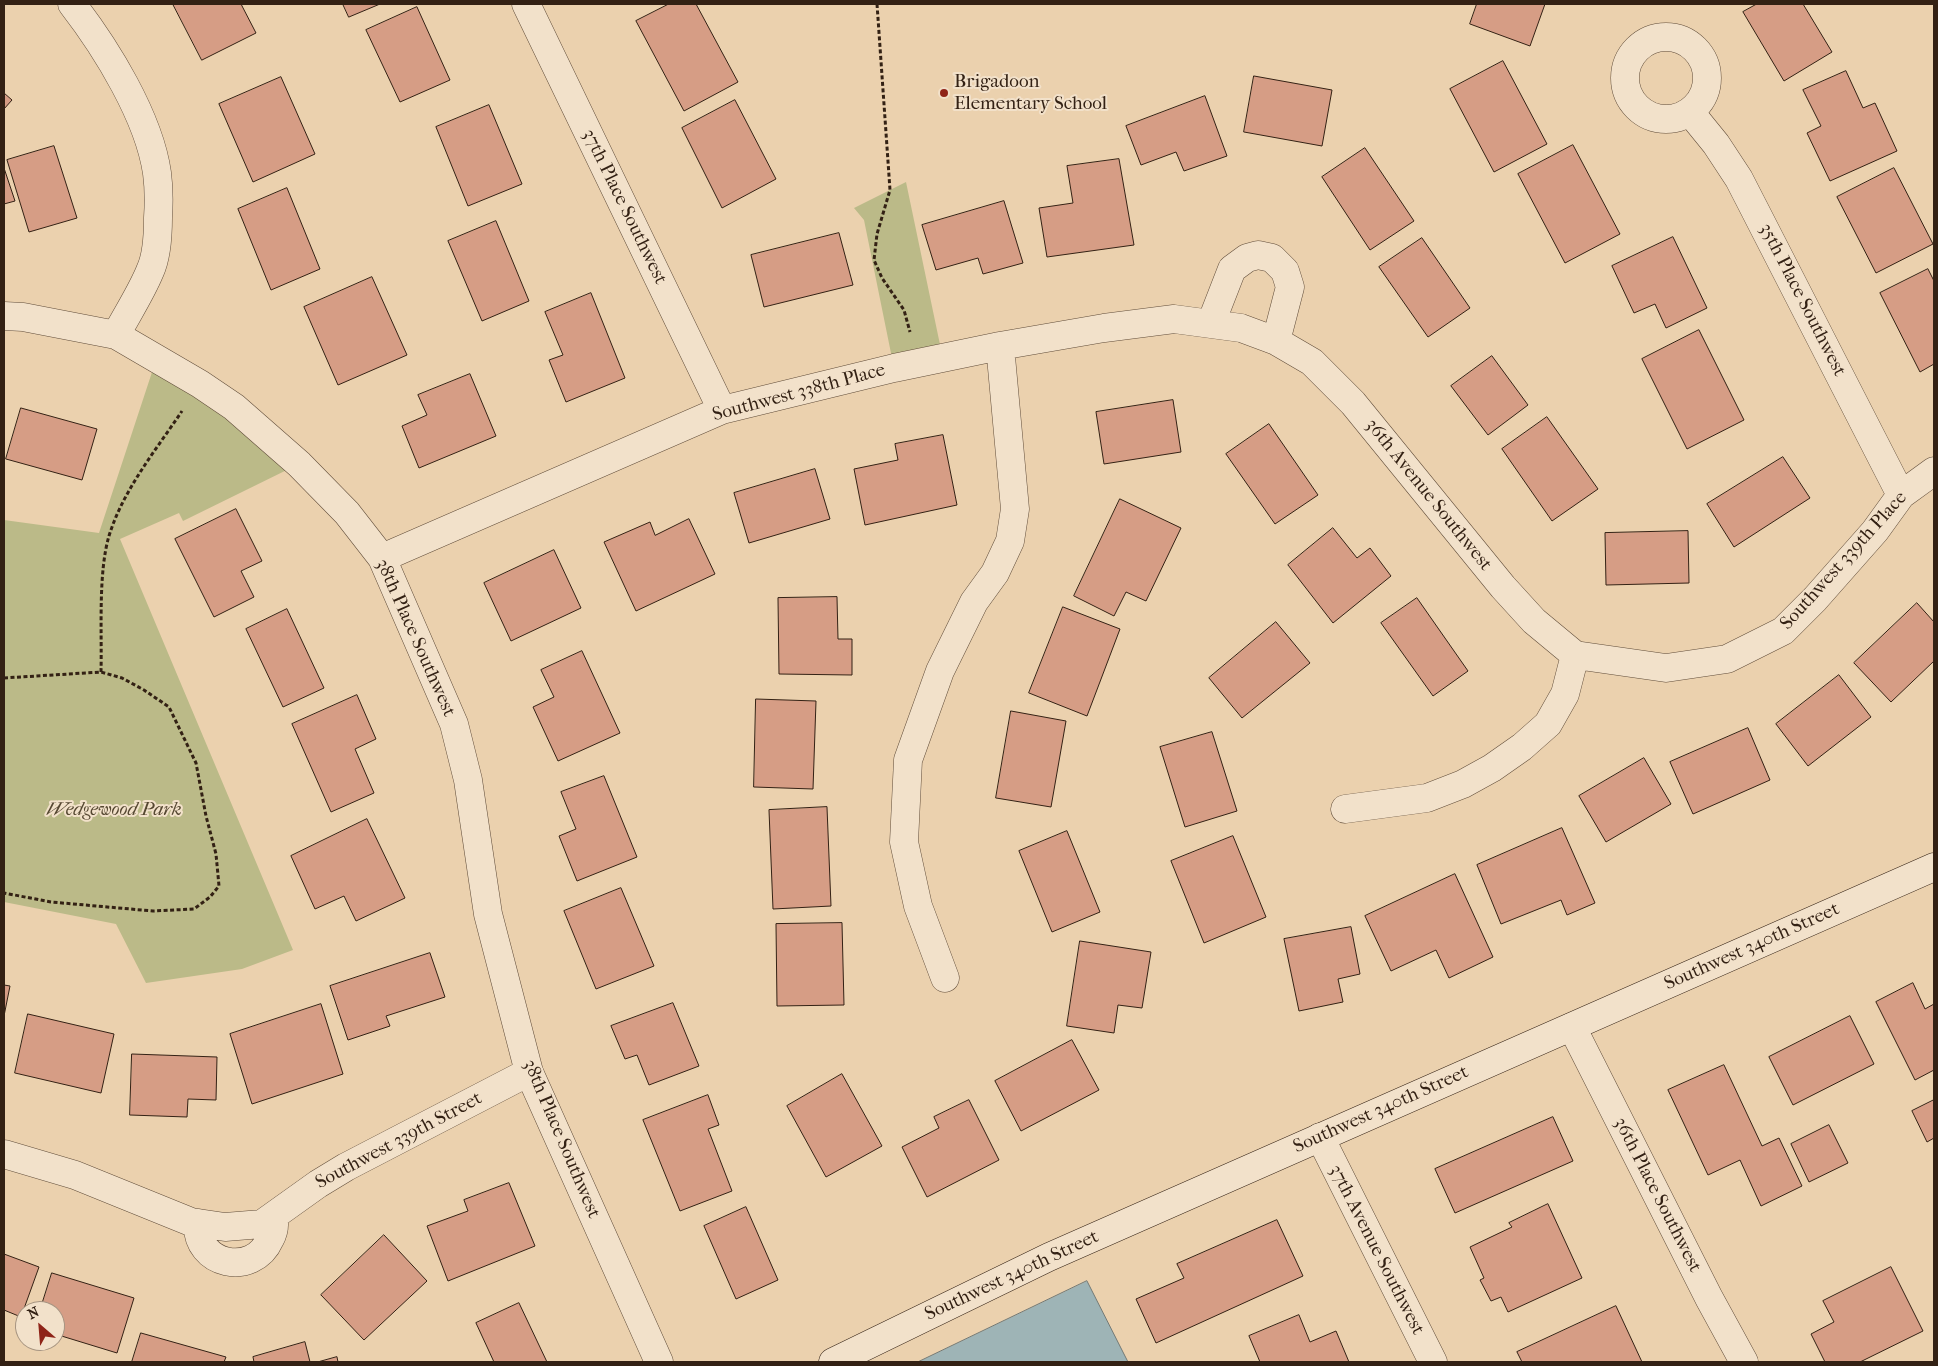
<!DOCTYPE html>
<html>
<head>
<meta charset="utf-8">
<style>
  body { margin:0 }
  #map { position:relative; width:1938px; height:1366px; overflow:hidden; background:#ebd1ae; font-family:"IM FELL French Canon",serif }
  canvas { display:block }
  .frame { position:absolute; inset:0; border:5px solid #332114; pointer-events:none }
  .north { position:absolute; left:15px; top:1301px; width:50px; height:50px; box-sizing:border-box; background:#f2e1ca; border:1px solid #a69481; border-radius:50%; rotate:333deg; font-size:14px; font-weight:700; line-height:20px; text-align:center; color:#332114 }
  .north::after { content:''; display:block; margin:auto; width:18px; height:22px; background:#8f2418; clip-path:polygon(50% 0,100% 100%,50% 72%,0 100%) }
</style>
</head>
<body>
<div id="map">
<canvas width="1938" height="1366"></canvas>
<div class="frame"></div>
<div class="north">N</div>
</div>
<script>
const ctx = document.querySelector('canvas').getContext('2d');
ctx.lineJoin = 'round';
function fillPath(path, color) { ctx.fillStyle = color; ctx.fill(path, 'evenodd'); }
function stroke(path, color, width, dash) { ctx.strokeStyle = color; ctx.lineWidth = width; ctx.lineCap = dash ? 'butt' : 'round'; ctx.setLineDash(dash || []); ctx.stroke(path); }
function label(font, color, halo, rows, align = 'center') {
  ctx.font = font + ' "IM FELL French Canon",serif'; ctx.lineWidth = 4; ctx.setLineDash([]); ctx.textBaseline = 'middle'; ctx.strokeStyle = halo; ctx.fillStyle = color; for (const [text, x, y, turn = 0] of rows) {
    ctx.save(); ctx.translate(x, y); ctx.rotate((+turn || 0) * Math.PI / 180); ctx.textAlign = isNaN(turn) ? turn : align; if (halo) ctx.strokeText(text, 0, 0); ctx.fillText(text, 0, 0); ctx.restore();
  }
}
const green = new Path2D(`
  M 906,182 L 943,359 L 894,368 L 864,220 L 854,208 Z
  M 157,357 L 299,464 L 183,521 L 179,513 L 120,539 L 293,950 L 242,969 L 146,983 L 116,924 L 4,902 L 4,520 L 99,533 Z`);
const water = new Path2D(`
  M 1087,1281 L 1128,1362 L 918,1362 Z`);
const building = new Path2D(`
  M 173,4 L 241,4 L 256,33 L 202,60 Z
  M 343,4 L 380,4 L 349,17 Z
  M 669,4 L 696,4 L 738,82 L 684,111 L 636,21 Z
  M 1477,4 L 1545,4 L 1530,46 L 1470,24 Z
  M 1757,4 L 1803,4 L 1832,52 L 1784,81 L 1743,12 Z
  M 417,7 L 450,80 L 400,102 L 366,30 Z
  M 1503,61 L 1547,144 L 1494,172 L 1450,89 Z
  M 1846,71 L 1863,108 L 1875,103 L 1897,151 L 1830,181 L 1807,133 L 1821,126 L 1803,90 Z
  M 1254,76 L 1332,90 L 1322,146 L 1244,132 Z
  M 281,77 L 315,154 L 253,182 L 219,104 Z
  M 4,93 L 12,100 L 4,109 Z
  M 1205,96 L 1227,156 L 1184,171 L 1176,152 L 1141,165 L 1126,126 Z
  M 735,100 L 776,179 L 722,208 L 682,128 Z
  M 489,105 L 522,184 L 468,206 L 436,127 Z
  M 1573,145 L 1620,234 L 1565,263 L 1518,174 Z
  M 54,146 L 77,218 L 29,232 L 7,160 Z
  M 1365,148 L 1414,221 L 1370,250 L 1322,177 Z
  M 1119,159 L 1134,245 L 1047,257 L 1039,208 L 1073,203 L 1067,166 Z
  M 4,168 L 15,201 L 4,204 Z
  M 1894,168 L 1933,244 L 1876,273 L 1837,197 Z
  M 287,188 L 320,269 L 271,290 L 238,209 Z
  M 1004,201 L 1023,263 L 983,274 L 978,258 L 936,270 L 922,225 Z
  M 496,221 L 529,301 L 482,321 L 448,241 Z
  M 839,233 L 853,285 L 764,307 L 751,255 Z
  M 1673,237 L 1707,308 L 1666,328 L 1655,304 L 1634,313 L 1612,266 Z
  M 1422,238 L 1470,308 L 1428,337 L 1379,267 Z
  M 1928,269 L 1934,281 L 1934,364 L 1920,372 L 1880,293 Z
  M 372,277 L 407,355 L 338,385 L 304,307 Z
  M 591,293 L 625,378 L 566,402 L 549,360 L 563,355 L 545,312 Z
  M 1699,330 L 1744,420 L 1687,449 L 1642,359 Z
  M 1492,356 L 1528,405 L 1488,435 L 1451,386 Z
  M 470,374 L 496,436 L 419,468 L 402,426 L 427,415 L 418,395 Z
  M 1173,400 L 1181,452 L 1104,464 L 1096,412 Z
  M 21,408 L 97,429 L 82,480 L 6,459 Z
  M 1547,417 L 1598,489 L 1552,521 L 1502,449 Z
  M 1269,424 L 1318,495 L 1275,524 L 1226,454 Z
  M 943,435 L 957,505 L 865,525 L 854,469 L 898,460 L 895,444 Z
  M 1783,457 L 1810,498 L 1734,547 L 1707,504 Z
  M 815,469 L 830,519 L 749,543 L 734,493 Z
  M 1120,499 L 1181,528 L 1146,601 L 1126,592 L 1114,616 L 1074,596 Z
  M 236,509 L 262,561 L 241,571 L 254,597 L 214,617 L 175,539 Z
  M 689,519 L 715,574 L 636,611 L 604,542 L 650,522 L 655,535 Z
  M 1333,528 L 1357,558 L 1370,548 L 1391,576 L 1333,623 L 1288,565 Z
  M 1688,531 L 1689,583 L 1606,585 L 1605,533 Z
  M 554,550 L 581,608 L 511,641 L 484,583 Z
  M 837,597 L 838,639 L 852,639 L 852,675 L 779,674 L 778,598 Z
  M 1417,598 L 1468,671 L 1433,696 L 1381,623 Z
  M 1917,603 L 1934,622 L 1934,661 L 1891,702 L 1854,663 Z
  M 1063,607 L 1120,629 L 1087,716 L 1029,693 Z
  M 287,609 L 324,688 L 283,707 L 246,629 Z
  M 1276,622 L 1310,663 L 1242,718 L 1209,678 Z
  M 582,651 L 620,733 L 558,761 L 533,707 L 554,697 L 541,670 Z
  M 1839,675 L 1871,717 L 1808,766 L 1776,724 Z
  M 357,695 L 376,739 L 355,749 L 374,793 L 331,812 L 292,724 Z
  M 756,699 L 816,701 L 813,789 L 754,787 Z
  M 1011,711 L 1066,721 L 1051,807 L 996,798 Z
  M 1748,728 L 1770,780 L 1693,814 L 1670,762 Z
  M 1212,732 L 1237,811 L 1185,827 L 1160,747 Z
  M 1644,758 L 1671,804 L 1606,842 L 1579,796 Z
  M 604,776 L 637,857 L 577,881 L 559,836 L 576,829 L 561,792 Z
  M 827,807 L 831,906 L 773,909 L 769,810 Z
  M 367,819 L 405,898 L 356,921 L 344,896 L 315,909 L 291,856 Z
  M 1562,828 L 1595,903 L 1567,915 L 1561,900 L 1501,924 L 1477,865 Z
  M 1067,831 L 1100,912 L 1052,932 L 1019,851 Z
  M 1233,836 L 1266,917 L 1204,943 L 1171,861 Z
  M 1455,874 L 1493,957 L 1449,978 L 1436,950 L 1391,971 L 1365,916 Z
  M 621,888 L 654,966 L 596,989 L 564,911 Z
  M 842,923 L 844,1005 L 777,1006 L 776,924 Z
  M 1351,927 L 1360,974 L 1338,979 L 1343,1002 L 1299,1011 L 1284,939 Z
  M 1080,941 L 1151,952 L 1142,1008 L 1118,1005 L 1114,1033 L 1067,1026 Z
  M 430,953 L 445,997 L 386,1016 L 390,1026 L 348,1040 L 330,986 Z
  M 1913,983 L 1925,1009 L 1934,1004 L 1934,1070 L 1915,1080 L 1876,1002 Z
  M 4,985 L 10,986 L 4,1016 Z
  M 673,1003 L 699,1066 L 649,1085 L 637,1055 L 625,1059 L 611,1026 Z
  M 321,1004 L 343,1074 L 252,1104 L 230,1034 Z
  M 28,1014 L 114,1034 L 101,1093 L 15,1073 Z
  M 1850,1016 L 1874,1064 L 1793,1105 L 1769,1057 Z
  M 1072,1040 L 1099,1090 L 1021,1131 L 995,1081 Z
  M 132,1054 L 217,1057 L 216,1100 L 188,1099 L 187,1117 L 130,1115 Z
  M 1724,1065 L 1762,1146 L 1779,1138 L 1802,1186 L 1761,1206 L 1740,1160 L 1708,1175 L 1668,1090 Z
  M 842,1074 L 882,1146 L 826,1177 L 787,1106 Z
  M 708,1095 L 719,1125 L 708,1129 L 732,1191 L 680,1211 L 643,1120 Z
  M 969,1100 L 999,1160 L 927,1197 L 902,1147 L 939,1128 L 934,1117 Z
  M 1934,1100 L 1934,1138 L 1927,1142 L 1912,1111 Z
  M 1553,1117 L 1573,1161 L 1455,1213 L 1435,1169 Z
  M 1829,1125 L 1848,1163 L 1809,1182 L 1791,1144 Z
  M 509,1183 L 535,1246 L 448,1281 L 427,1226 L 468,1211 L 464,1200 Z
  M 1548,1204 L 1582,1278 L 1508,1312 L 1501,1297 L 1491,1301 L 1480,1280 L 1484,1278 L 1470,1247 L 1512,1227 L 1509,1223 Z
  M 746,1207 L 778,1280 L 736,1299 L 704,1226 Z
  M 1277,1220 L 1303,1276 L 1156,1343 L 1136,1299 L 1184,1278 L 1177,1264 Z
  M 384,1235 L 427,1281 L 364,1340 L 321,1295 Z
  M 4,1254 L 39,1267 L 21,1317 L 4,1310 Z
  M 1891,1267 L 1923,1331 L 1860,1362 L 1825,1362 L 1811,1334 L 1834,1322 L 1823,1301 Z
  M 52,1273 L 134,1298 L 117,1353 L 55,1334 L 55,1311 L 40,1311 Z
  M 519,1303 L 547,1362 L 494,1362 L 476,1323 Z
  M 1616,1306 L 1642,1362 L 1522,1362 L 1517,1352 Z
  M 1299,1315 L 1310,1342 L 1336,1331 L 1349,1362 L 1260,1362 L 1249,1336 Z
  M 141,1333 L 226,1357 L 224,1362 L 132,1362 Z
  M 305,1342 L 310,1362 L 254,1362 L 253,1357 Z
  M 337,1357 L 338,1362 L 318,1362 Z`);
const path = new Path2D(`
  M 877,4 L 890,190 L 877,234 L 874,260 L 882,278 L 904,310 L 910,332
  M 101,672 C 102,632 98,573 109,536 C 123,490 156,450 182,411
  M 4,678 L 101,672 L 122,678 L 144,690 L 169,707 L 196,763 L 206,816 L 216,854 L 219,886 L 210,897 L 194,909 L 153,911 L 51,902 L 4,893`);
const street = new Path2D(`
  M 72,4 C 106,48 149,117 157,173 C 159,188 159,203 158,218 C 158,235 157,256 150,271 C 141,293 127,314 116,335
  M 526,4 L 722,410
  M1625 78a41 41 0 1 1 82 0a41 41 0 1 1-82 0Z
  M 1690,112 L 1716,144 L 1739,179 L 1901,495
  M 4,316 L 23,317 L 116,335 L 200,384 L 234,407 L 299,464 L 347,513 L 382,558 L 454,724 L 468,780 L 488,914 L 529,1072 L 659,1362
  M 1211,323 L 1232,269 L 1247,258 L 1258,255 L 1272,258 L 1285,271 L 1290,287 L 1276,341
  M 382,558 L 722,410 L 894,368 L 1000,346 L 1104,328 L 1174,319 L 1241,328 L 1276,341 L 1312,362 L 1353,403 L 1503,587 L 1534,621 L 1575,655
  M 1345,809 L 1427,798 L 1463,784 L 1492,768 L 1522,747 L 1548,724 L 1565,694 L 1575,655 L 1666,668 L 1727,659 L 1783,631 L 1815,599 L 1875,531 L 1901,495 L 1934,471
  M 945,978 L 918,906 L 904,842 L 908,760 L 940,671 L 974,602 L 995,573 L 1010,541 L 1015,509 L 1000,346
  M 1572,1027 L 1709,1298 L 1744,1362
  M 1320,1137 L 1433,1362
  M 4,1154 L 75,1175 L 191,1222 L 225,1227 L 262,1224 L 318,1184 L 346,1167 L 529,1072
  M 198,1223 C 195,1265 253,1278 270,1239 C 274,1232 275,1224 273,1216`);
const secondary = new Path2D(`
  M 833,1362 L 1049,1257 L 1934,867`);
const markers = [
  [944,93,5,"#8f2418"]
];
const poiNames = [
  ["Brigadoon",954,82],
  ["Elementary School",954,104]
];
const streetNames = [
  ["37th Place Southwest",624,207,64],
  ["35th Place Southwest",1802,300,63],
  ["Southwest 338th Place",799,393,-15],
  ["36th Avenue Southwest",1428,495,51],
  ["Southwest 339th Place",1844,561,-48],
  ["38th Place Southwest",415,638,66],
  ["Southwest 340th Street",1752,947,-24],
  ["Southwest 340th Street",1381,1110,-24],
  ["38th Place Southwest",561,1139,67],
  ["Southwest 339th Street",399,1141,-28],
  ["36th Place Southwest",1657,1195,63],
  ["37th Avenue Southwest",1376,1250,63],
  ["Southwest 340th Street",1012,1276,-25]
];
const parkNames = [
  ["Wedgewood Park",114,810]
];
fillPath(green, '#bbba88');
fillPath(water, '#9eb4b6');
stroke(water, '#737975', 1);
fillPath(building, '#d69d85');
stroke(building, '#332114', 1);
stroke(street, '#614d3a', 29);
stroke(secondary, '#332114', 29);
stroke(path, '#332114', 3, [4, 2.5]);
stroke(street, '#f2e1ca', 28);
stroke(secondary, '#f2e1ca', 28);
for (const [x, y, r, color] of markers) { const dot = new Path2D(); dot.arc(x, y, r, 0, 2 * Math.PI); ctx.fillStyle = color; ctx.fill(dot); stroke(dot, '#f2e1ca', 2); }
label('19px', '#332114', '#f2e1ca', poiNames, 'left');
label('19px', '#332114', '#f2e1ca', streetNames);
label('italic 19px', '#554731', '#f2e1ca', parkNames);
</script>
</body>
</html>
